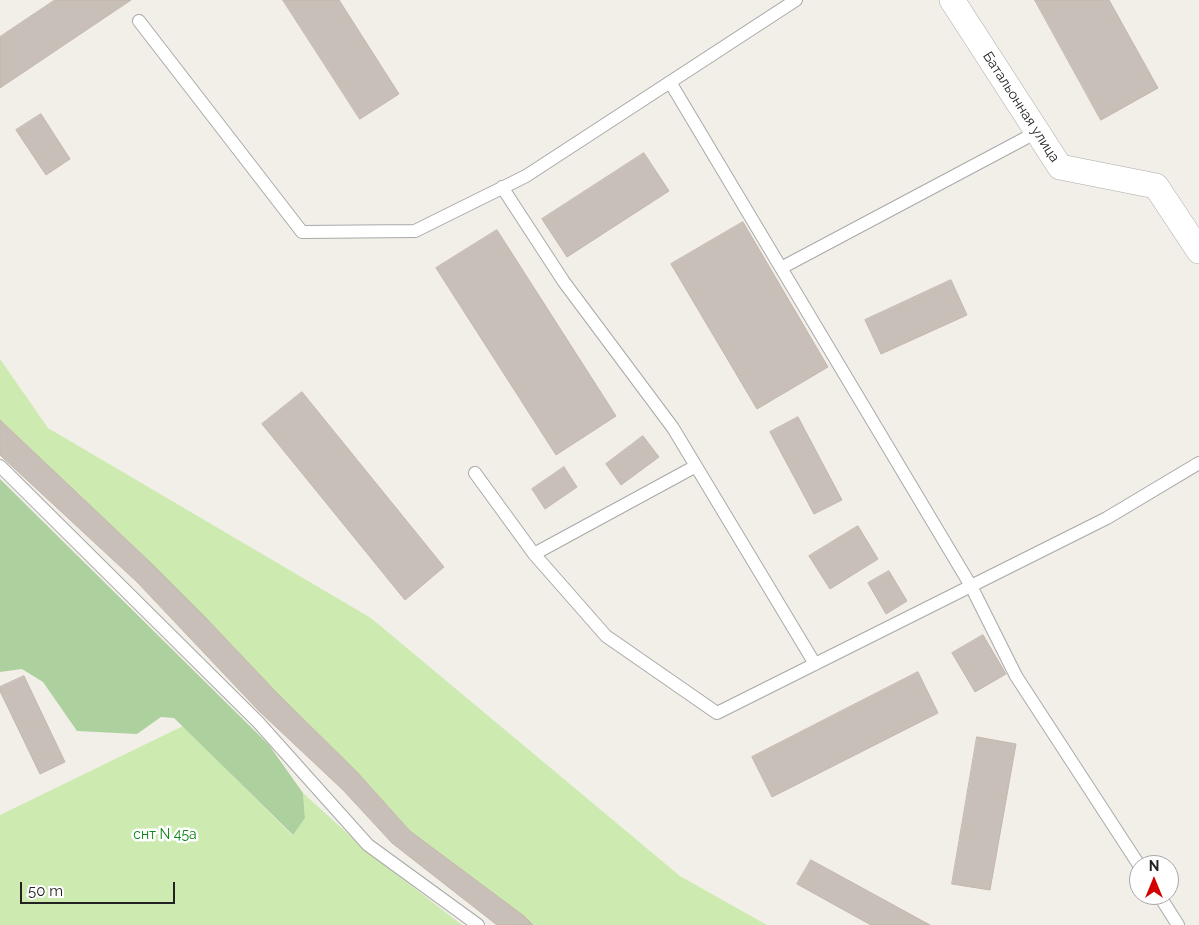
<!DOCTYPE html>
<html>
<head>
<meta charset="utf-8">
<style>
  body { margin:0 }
  #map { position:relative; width:1199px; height:925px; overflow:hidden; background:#f2efe9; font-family:Raleway,sans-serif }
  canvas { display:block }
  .north { position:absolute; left:1129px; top:855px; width:50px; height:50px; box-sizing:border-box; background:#fff; border:1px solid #a7a7a7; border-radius:50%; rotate:0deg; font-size:14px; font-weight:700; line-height:20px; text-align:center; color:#222 }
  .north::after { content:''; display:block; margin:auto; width:18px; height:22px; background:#d40000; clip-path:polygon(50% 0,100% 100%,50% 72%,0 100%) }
  .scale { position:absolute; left:20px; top:882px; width:155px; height:22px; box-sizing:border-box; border:2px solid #222; border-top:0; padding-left:6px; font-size:15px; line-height:18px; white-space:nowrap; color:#222; -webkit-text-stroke:4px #fff; paint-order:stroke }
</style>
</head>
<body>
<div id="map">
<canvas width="1199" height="925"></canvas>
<div class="north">N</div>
<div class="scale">50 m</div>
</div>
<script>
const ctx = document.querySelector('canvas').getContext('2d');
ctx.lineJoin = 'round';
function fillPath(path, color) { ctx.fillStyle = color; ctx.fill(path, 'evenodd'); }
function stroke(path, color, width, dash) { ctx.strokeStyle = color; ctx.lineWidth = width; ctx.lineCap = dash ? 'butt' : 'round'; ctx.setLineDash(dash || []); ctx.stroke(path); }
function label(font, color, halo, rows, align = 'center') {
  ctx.font = font + ' Raleway,sans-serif'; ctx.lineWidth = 5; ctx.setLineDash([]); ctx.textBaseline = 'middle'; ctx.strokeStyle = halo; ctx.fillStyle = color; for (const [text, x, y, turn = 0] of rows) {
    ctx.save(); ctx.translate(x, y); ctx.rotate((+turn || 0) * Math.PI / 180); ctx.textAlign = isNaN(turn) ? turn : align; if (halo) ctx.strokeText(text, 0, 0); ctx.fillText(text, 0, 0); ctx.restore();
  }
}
const grass = new Path2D(`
  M 0,359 L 48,428 L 371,618 L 680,876 L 767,925 L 533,925 L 524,916 L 410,831 L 357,772 L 278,694 L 206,618 L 150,562 L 0,420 Z
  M 183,726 L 292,835 L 305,818 L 303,793 L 368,852 L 462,925 L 0,925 L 0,815 Z`);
const forest = new Path2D(`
  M 0,479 L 269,745 L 303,793 L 305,818 L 293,835 L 174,718 L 161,717 L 137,734 L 77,731 L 43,682 L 22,669 L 0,672 Z`);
const building = new Path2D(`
  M 55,0 L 131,0 L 0,88 L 0,37 Z
  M 283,0 L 339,0 L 399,94 L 360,119 Z
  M 1035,0 L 1109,0 L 1158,88 L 1101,120 Z
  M 41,114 L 70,159 L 46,175 L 16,130 Z
  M 644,153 L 669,191 L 567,257 L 542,219 Z
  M 743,222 L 828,367 L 757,409 L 671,264 Z
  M 497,230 L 616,416 L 556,455 L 436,268 Z
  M 951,280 L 967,315 L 881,354 L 865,320 Z
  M 302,392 L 444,567 L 405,600 L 262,424 Z
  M 798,417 L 842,500 L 814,514 L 770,432 Z
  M 0,420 L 150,562 L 206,618 L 278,694 L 357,772 L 410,831 L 524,916 L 533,925 L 497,925 L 392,843 L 343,790 L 259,711 L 137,582 L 0,455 Z
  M 643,436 L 659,457 L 621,485 L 606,464 Z
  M 564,467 L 577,487 L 545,509 L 532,489 Z
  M 858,526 L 878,559 L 830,589 L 809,556 Z
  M 889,571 L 907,601 L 886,614 L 868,583 Z
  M 983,635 L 1006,674 L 975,692 L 952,653 Z
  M 918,672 L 938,713 L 772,797 L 752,757 Z
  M 24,676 L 65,762 L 40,774 L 0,691 L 0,687 Z
  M 977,737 L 1016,744 L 990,890 L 952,884 Z
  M 811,860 L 930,925 L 871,925 L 797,884 Z`);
const service = new Path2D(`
  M 139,21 L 302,232 L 415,231 L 526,176 L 796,0
  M 670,82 L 971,586 L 1016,676 L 1139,865
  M 502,187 L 564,282 L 673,428 L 815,664
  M 781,268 L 1037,132
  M 0,466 L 258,722 L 368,845 L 478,925
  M 475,473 L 534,554 L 606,636 L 717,713 L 1107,518 L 1199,463
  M 534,554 L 696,466
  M 1159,895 L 1178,925`);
const minor = new Path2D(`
  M 952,0 L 1060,167 L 1156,186 L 1199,251`);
const streetNames = [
  ["Батальонная улица",1021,107,57]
];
const parkNames = [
  ["снт N 45а",165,835]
];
fillPath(grass, '#cdebb0');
fillPath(forest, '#add19e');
fillPath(building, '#c7bfb8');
stroke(building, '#c4b6ab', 1);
stroke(service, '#a9a9a9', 14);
stroke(minor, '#a9a9a9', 26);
stroke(service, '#fff', 12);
stroke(minor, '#fff', 25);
label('14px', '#222', '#fff', streetNames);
label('14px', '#0c8416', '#fff', parkNames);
</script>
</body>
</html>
